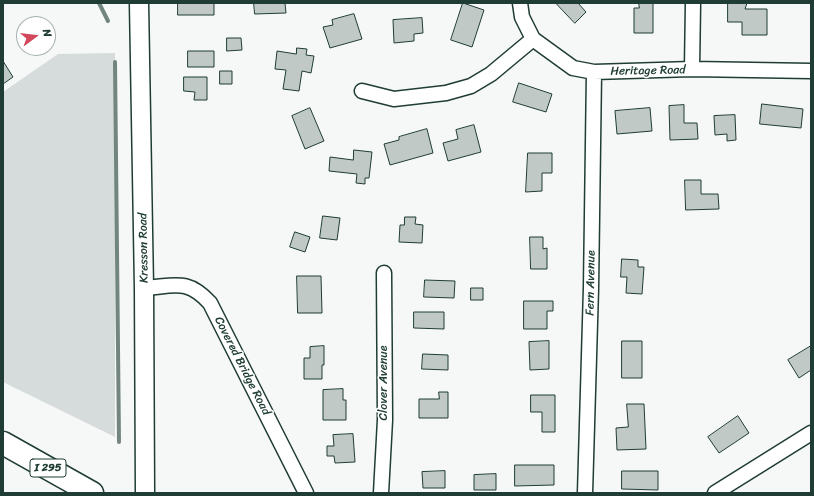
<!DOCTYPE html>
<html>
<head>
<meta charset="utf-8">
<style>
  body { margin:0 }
  #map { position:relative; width:814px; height:496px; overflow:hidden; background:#f6f7f7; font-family:Sriracha,sans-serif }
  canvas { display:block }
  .frame { position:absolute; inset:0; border:4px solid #1f3d34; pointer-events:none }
  .north { position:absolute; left:16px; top:16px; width:40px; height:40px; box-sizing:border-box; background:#fff; border:1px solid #a5b1ae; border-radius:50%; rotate:75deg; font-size:11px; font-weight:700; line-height:16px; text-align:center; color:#1f3d34 }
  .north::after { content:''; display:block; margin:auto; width:14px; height:18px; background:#d1495b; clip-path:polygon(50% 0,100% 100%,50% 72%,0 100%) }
</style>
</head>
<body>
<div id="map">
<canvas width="814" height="496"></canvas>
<div class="frame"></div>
<div class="north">N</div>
</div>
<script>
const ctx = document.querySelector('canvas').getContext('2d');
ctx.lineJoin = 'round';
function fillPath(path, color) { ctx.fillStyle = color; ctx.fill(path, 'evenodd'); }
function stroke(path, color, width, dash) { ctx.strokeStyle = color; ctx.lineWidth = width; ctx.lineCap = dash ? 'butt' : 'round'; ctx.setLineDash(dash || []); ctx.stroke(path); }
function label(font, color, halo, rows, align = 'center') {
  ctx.font = font + ' Sriracha,sans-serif'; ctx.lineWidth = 3; ctx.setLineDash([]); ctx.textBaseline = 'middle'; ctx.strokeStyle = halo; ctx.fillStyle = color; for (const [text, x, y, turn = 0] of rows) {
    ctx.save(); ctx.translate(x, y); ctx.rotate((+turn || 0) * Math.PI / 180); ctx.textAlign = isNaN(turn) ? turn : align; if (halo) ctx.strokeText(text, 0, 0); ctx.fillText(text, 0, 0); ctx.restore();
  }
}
const green = new Path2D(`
  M 115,53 L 115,437 L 3,382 L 3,92 L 58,54 Z`);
const stream = new Path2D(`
  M 99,3 L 108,21
  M 115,62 L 119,442`);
const building = new Path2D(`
  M 178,3 L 214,3 L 214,15 L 178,15 Z
  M 254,3 L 285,3 L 286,13 L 255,14 Z
  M 463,3 L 484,10 L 472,47 L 451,40 Z
  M 556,3 L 578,3 L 586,12 L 575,23 Z
  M 639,3 L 653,3 L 653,33 L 634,33 L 634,8 L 639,8 Z
  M 728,3 L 747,3 L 745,9 L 767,9 L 767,35 L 742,35 L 742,22 L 728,22 Z
  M 354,14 L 362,39 L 330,48 L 323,27 L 333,25 L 332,20 Z
  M 422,18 L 423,33 L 414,34 L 414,41 L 394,43 L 393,20 Z
  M 227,38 L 241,38 L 242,50 L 227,51 Z
  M 297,48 L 307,49 L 306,55 L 314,56 L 311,73 L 302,71 L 299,91 L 283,89 L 286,70 L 275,69 L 277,51 L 296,54 Z
  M 188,51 L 214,51 L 214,67 L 188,67 Z
  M 3,61 L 13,77 L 3,84 Z
  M 220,71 L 232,71 L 232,84 L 220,84 Z
  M 184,77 L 207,77 L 207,100 L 194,100 L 195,92 L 184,91 Z
  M 519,83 L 552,94 L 546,112 L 513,102 Z
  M 762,104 L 803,109 L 801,128 L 760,124 Z
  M 684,105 L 684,123 L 697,123 L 698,139 L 670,140 L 669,106 Z
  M 310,108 L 324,141 L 305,149 L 292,116 Z
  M 650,108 L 652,131 L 617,134 L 615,111 Z
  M 735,115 L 736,140 L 727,141 L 727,134 L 715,135 L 714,116 Z
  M 474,125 L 481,152 L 448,161 L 443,143 L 458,139 L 456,130 Z
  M 427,129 L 433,153 L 390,165 L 384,144 L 399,140 L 399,137 Z
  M 354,150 L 372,152 L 369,178 L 365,178 L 365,184 L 356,183 L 357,174 L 329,171 L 330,157 L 353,160 Z
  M 528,153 L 552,153 L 552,173 L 542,173 L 542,191 L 526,192 Z
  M 685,180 L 701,180 L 701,194 L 718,194 L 719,209 L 686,210 Z
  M 323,216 L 340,218 L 337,240 L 320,238 Z
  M 405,217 L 416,217 L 415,224 L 423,225 L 422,243 L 399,242 L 400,225 L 404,225 Z
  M 295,232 L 310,237 L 305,252 L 290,247 Z
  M 530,237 L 543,237 L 543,249 L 547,248 L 547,269 L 531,269 Z
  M 622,259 L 638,260 L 638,267 L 644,267 L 642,294 L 626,293 L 627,277 L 621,277 Z
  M 297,276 L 321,276 L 322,313 L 298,313 Z
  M 425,280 L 455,281 L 454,298 L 424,297 Z
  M 471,288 L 483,288 L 483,300 L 471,300 Z
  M 524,301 L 553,301 L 553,311 L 547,311 L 547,329 L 524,329 Z
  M 414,312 L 444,312 L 444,329 L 414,328 Z
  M 549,341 L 549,369 L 530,370 L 529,342 Z
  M 622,341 L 642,341 L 642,378 L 622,378 Z
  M 324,346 L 324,365 L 322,365 L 322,379 L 304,379 L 304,358 L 310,358 L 310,347 Z
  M 811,346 L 811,370 L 799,378 L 788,360 Z
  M 423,354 L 448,355 L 448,370 L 422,369 Z
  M 343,389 L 343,400 L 346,400 L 346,420 L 323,420 L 323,390 Z
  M 439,392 L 448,392 L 448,418 L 419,418 L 419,399 L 439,399 Z
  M 531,395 L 555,395 L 555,432 L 542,432 L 542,412 L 531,412 Z
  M 627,404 L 644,404 L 646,449 L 617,450 L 616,428 L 628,427 Z
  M 738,416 L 749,433 L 719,453 L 708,437 Z
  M 353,434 L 355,462 L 335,463 L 334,456 L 327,456 L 327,446 L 334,446 L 333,435 Z
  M 515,465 L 554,465 L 554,485 L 515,486 Z
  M 445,471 L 445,488 L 423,488 L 422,472 Z
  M 622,471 L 658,471 L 658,490 L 622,489 Z
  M 496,474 L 496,490 L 474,490 L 474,475 Z`);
const minor = new Path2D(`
  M 520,3 L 522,17 L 533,39 L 573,68 L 594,72 L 692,69 L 811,71
  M 692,69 L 693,3
  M 362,91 L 394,99 L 446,93 L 471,86 L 491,74 L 533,39
  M 144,288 C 175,286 187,278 210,303 L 306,493
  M 381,493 L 385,420 L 384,273
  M 585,493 L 591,288 L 594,72
  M 715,493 L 811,433`);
const tertiary = new Path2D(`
  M 139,3 L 144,288 L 145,493`);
const motorway = new Path2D(`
  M 3,443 L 92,493`);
const shields = [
  [48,468,36]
];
const shieldNames = [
  ["I 295",48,468]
];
const streetNames = [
  ["Heritage Road",648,71,-1],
  ["Kresson Road",144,248,-91],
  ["Fern Avenue",591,283,-89],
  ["Covered Bridge Road",242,366,63],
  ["Clover Avenue",384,383,-90]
];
fillPath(green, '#d6dcdb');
stroke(stream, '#72857f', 4);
fillPath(building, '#c0c9c6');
stroke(building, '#1f3d34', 1);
stroke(minor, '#1f3d34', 17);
stroke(tertiary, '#1f3d34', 21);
stroke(motorway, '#1f3d34', 25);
stroke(minor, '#fff', 14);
stroke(tertiary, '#fff', 18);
stroke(motorway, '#fff', 22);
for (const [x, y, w] of shields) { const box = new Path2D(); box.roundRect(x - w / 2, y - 9, w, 18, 3); ctx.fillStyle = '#fff'; ctx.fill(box); stroke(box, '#1f3d34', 1); }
label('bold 11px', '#1f3d34', null, shieldNames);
label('12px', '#1f3d34', '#fff', streetNames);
</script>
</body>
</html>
